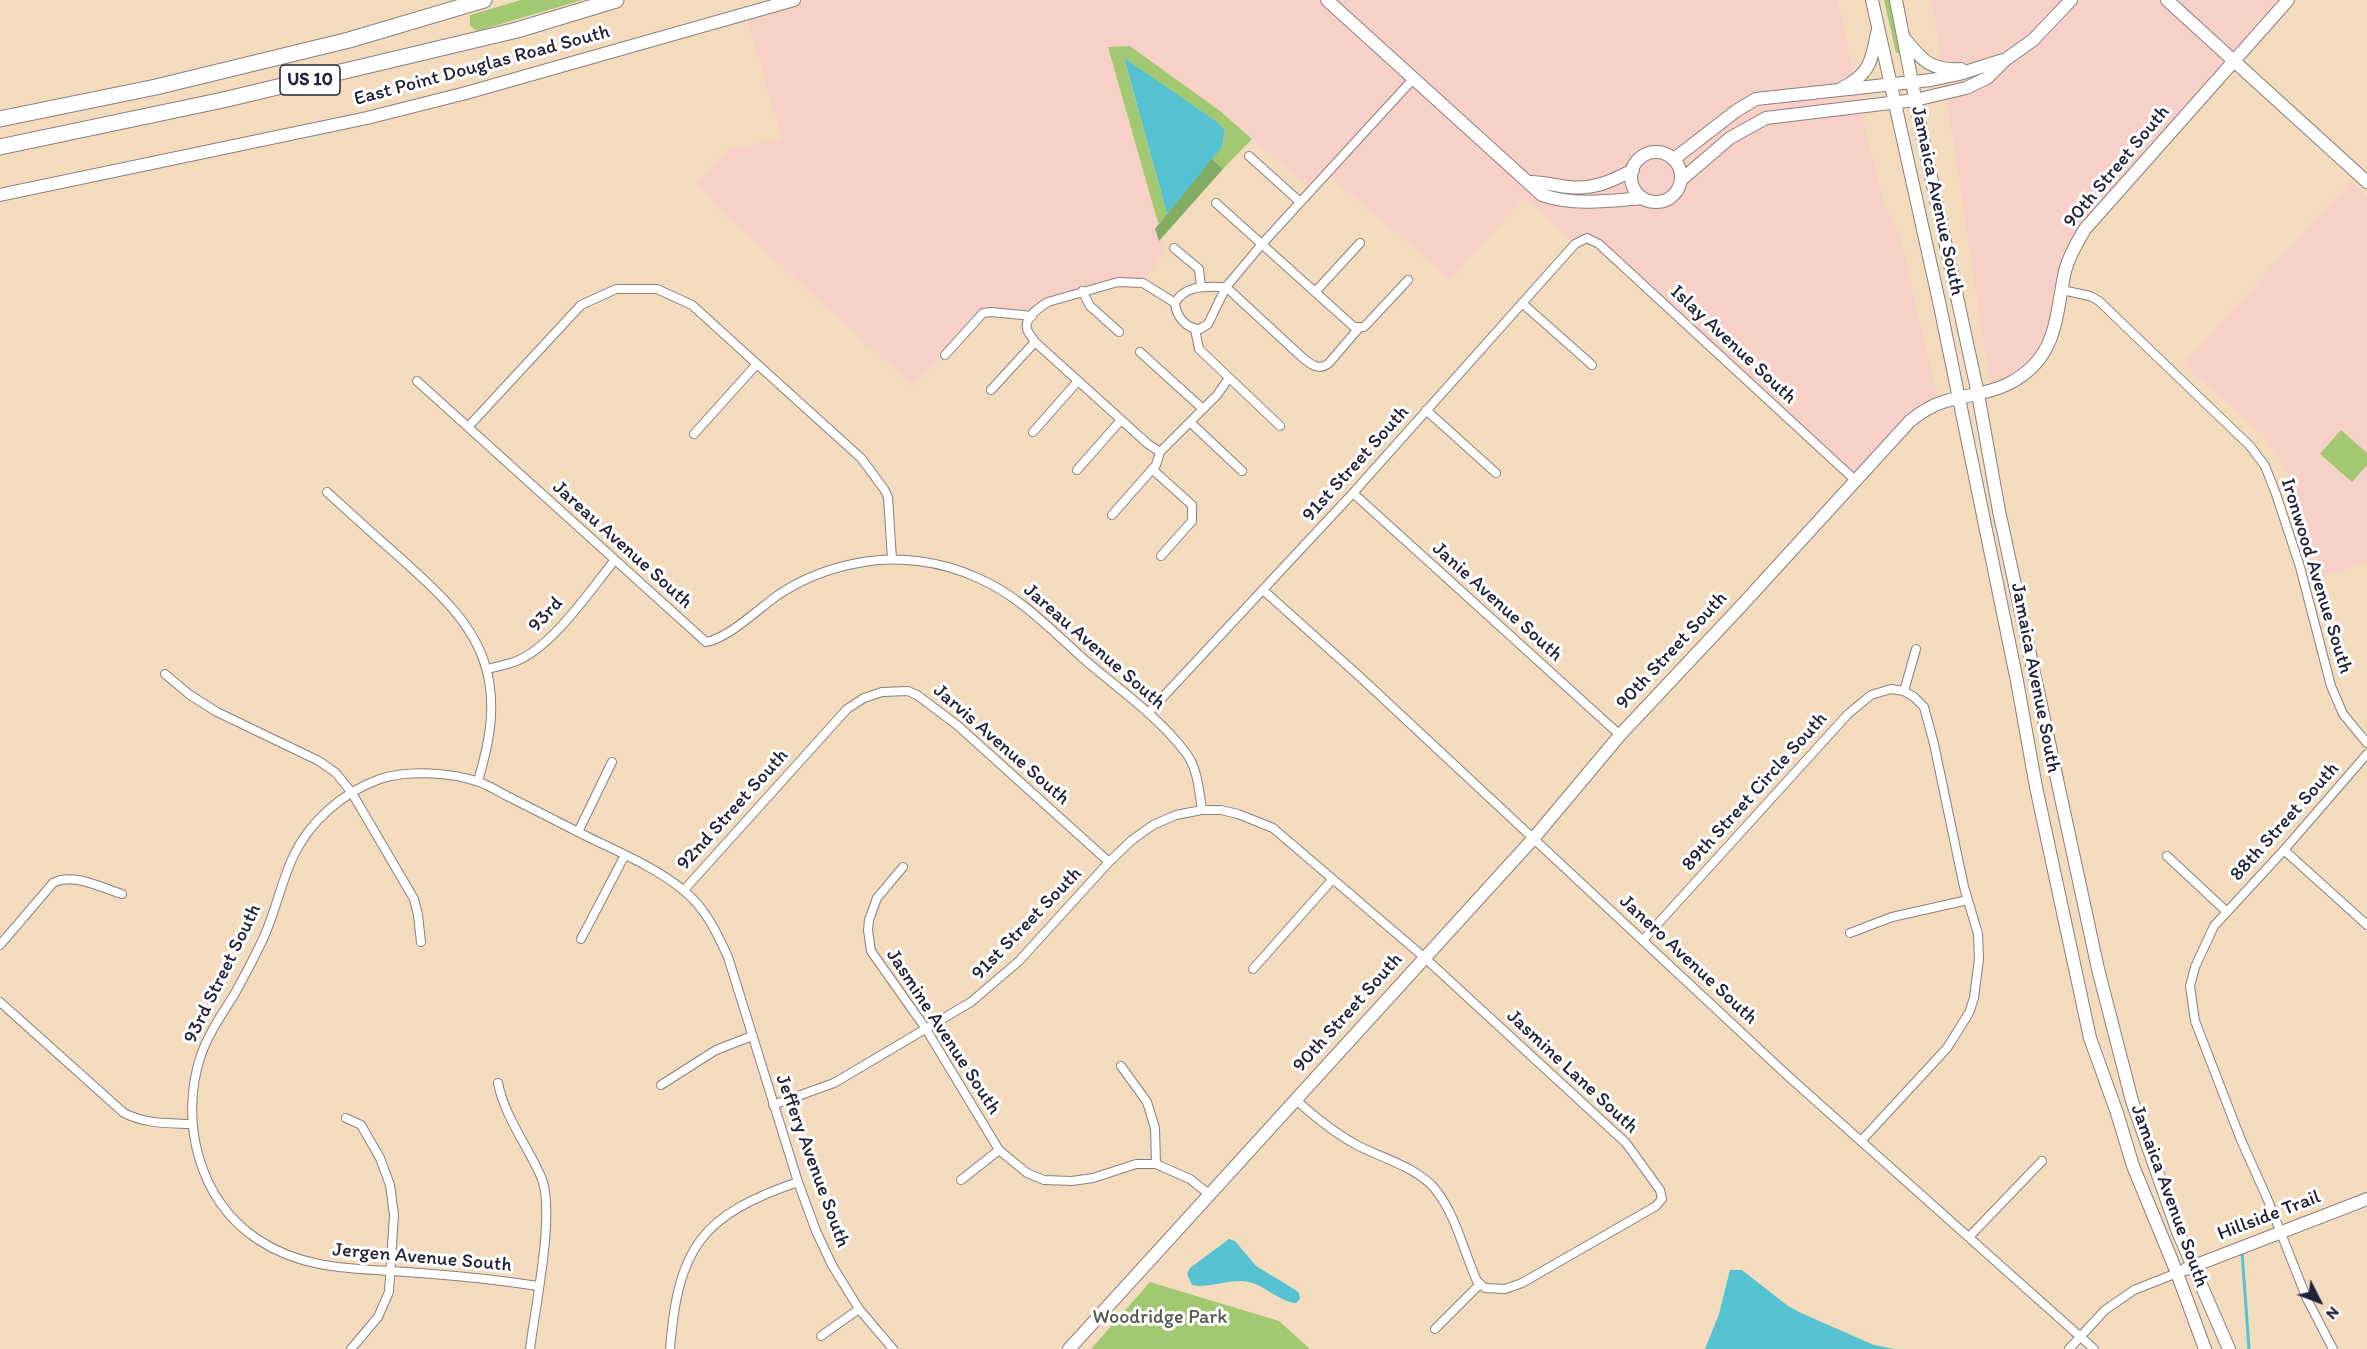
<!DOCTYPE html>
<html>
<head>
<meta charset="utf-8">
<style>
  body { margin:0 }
  #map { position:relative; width:2367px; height:1349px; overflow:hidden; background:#f3dcbe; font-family:Itim,sans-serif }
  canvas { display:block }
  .north { position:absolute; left:2289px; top:1271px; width:60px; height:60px; -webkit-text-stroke:4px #fff; paint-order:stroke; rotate:132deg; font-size:16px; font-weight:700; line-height:24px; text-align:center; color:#22223b }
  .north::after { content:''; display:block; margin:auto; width:21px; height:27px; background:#22223b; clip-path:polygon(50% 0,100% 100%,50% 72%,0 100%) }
</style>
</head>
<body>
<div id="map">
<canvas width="2367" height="1349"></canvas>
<div class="north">N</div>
</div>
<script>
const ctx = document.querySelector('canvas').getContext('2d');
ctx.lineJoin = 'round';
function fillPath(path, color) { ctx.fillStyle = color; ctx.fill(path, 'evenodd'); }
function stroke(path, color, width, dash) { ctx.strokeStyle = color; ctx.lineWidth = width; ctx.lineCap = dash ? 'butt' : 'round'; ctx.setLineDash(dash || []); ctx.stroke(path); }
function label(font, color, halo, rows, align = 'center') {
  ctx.font = font + ' Itim,sans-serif'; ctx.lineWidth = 6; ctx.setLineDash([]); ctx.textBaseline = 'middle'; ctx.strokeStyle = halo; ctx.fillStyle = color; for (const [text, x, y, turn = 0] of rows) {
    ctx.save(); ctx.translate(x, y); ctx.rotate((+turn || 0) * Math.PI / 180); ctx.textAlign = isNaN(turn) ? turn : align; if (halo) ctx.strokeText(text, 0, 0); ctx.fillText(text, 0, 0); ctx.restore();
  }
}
const built = new Path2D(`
  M 794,0 L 1838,0 L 1863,119 L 1885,206 L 1901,241 L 1939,403 L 1931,407 L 1855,480 L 1587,238 L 1575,244 L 1525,198 L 1450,279 L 1327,174 L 1311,190 L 1220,111 L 1130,46 L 1108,48 L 1166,250 L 1143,283 L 1118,282 L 1048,302 L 1032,316 L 988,310 L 913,386 L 720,210 L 697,183 L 729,149 L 782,139 L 746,15 Z
  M 1932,0 L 2288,0 L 2085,229 L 2038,359 L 1991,391 Z
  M 2351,181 L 2367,196 L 2367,563 L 2321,577 L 2292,481 L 2265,437 L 2183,364 Z`);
const green = new Path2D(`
  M 521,0 L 582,0 L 477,31 L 470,26 L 470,15 Z
  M 1884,0 L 1889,0 L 1900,53 L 1896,53 Z
  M 1130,46 L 1220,111 L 1252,139 L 1223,169 L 1211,158 L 1222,147 L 1225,130 L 1216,121 L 1124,59 L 1167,214 L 1160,223 L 1158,223 L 1108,47 Z
  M 2341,430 L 2367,453 L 2367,465 L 2352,482 L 2320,454 Z
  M 1150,1282 L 1279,1321 L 1310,1349 L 1091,1349 Z`);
const forest = new Path2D(`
  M 1211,158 L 1223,169 L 1159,241 L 1155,229 Z`);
const water = new Path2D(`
  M 1124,58 L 1216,121 L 1225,130 L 1222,147 L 1167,214 Z
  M 1229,1239 L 1235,1241 L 1256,1266 L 1294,1289 L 1299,1293 L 1300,1299 L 1296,1303 C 1280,1302 1266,1286 1249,1282 C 1230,1278 1210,1289 1192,1285 L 1187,1274 L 1190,1268 Z
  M 1730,1270 L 1742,1270 L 1788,1306 L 1801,1313 L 1874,1345 L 1895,1349 L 1705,1349 L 1719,1314 Z`);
const stream = new Path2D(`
  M 2242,1252 L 2249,1349`);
const street = new Path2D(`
  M 1249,156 L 1299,201
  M 1216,203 L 1354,327 L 1364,327 L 1367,324 L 1408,280
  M 1174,248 L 1199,269 L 1201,287
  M 2062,290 L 2090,296 L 2099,301 L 2250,446 L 2265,466 L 2276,494 L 2300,567 L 2331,686 L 2343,714 L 2367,743
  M 1082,291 L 1090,306 L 1119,332
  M 1316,291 L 1360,243
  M 1522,303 L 1592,365
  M 1359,328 L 1329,363 C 1319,371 1312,365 1304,359 L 1226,287 C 1207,287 1185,284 1175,303 C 1176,316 1186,329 1200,329 L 1208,324 L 1226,287 L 1262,244 L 1414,78
  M 1195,329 L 1199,349 L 1280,426
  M 1140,352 L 1203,409
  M 945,355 L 983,313 L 991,312 L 1032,316
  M 417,381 L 706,642 C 729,638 758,609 778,595 C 802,579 830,568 858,563 C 897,555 941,561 978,578 C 1020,596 1052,631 1086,661 C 1120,690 1159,717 1186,753 C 1198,769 1199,791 1202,810
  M 991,390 L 1035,342
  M 1426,410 L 1496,473
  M 1191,423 L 1242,471
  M 468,427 L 581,305 L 616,289 L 657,289 L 692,305 L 757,364 L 861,458 L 884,489 L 888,497 L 892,559
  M 1033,432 L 1078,381
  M 694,434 L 757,364
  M 1160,452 L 1148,444 L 1035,342 C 1033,338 1028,333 1027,329 C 1024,317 1040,307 1048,302 L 1118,282 L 1143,283 L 1175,303
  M 1152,469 L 1192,505 L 1192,521 L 1161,556
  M 1077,470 L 1121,420
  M 327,492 C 350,513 373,534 396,554 C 431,586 473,620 486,668 C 497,706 489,744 478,781
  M 1353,493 L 1620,735
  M 1112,515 L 1156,465 L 1160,452 L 1217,395 L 1229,378
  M 1263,590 L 1358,675 L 1788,1076 L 2094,1349
  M 487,669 C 495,667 505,665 514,662 C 551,649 589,592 614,561
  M 165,674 L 190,695 L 217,712 L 319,761 L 336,773 L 352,793 L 414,899 L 418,915 L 421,942
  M 1904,691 L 1916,649
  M 1148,713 L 1353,493 L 1575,244 L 1587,238 L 1599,244 L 1855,480
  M 578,832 L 612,762
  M 2284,850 L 2367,925
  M 2167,856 L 2227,912
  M 903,867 L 877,898 L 869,920 L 868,930 L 871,951 L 926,1029 L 999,1150 L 1027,1173 L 1044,1180 L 1072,1181 L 1093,1178 L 1136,1164 L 1156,1164 L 1190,1179 L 1209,1194
  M 684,890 L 847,709 L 864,698 L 882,692 L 908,691 L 917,695 L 957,725 L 1109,862
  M 1850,933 L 1892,917 L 1968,900
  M 581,939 L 625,855
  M 1643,940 L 1848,714 L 1871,695 L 1891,689 L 1904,691 L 1914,697 L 1924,707 L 1934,744 L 1964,887 L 1978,934 L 1979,959 L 1974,998 L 1969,1013 L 1947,1048 L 1862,1140
  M 0,945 L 53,883 C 73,872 102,888 122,894
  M 1253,969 L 1332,880
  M 0,1002 L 124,1113 C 146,1124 166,1123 191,1124
  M 1121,1066 L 1147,1102 L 1155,1128 L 1156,1164
  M 498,1083 C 505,1118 528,1146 542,1179 C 555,1214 535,1308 530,1349
  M 661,1085 L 716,1050 L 752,1036
  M 773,1105 L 834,1083 L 971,1002 L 1019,961 L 1109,862 L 1132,840 L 1153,825 L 1176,815 L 1202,810 L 1221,810 L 1238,814 L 1273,828 L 1425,958 L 1626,1143 L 1660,1190 L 1662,1199 L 1656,1206 L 1522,1283 L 1505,1289 L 1485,1288 L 1477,1281 C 1463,1250 1456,1215 1435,1189 C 1416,1166 1380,1158 1355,1144 C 1333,1132 1315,1117 1296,1100
  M 346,1118 L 361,1125 L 380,1158 L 390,1185 L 394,1215 L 389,1292 L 378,1317 L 351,1349
  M 961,1180 L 999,1150
  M 1969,1237 L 2042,1161
  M 538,1286 C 499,1280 460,1276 420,1273 C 363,1268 308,1273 257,1239 C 198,1199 179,1120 201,1055 C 209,1033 222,1014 234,995 C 244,977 254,958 263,939 C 275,913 281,883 293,857 C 309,822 343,792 380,779 C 407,770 451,772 479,782 C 488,785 498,791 507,796 C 529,807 551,818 574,830 C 609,848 653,865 683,890 C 705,907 717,933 728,957 L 798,1182 L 816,1231 L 832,1265 L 859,1309 L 893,1349
  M 1435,1329 L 1480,1284
  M 821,1336 L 859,1309
  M 670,1349 C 678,1248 701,1215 798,1182
  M 2069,1349 L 2105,1310 L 2134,1290 L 2177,1273
  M 2333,1349 L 2307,1299 L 2267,1198 L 2241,1140 L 2195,1021 L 2190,986 L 2195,967 L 2214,926 L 2284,850 L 2367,754`);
const secondary = new Path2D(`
  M 1327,0 L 1542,195 C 1575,206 1609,201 1643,198
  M 1872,0 L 1940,306 L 2017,681 L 2036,787 L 2090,1038 L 2117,1113 L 2133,1166 L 2177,1273 L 2205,1349
  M 1896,0 L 1924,144 L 1978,394 L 1999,511 L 2098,969 L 2132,1101 L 2178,1232 L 2229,1349
  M 2167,0 L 2367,182
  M 1904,38 C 1922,60 1930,71 1961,69
  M 1842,88 C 1869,75 1872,61 1877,33
  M1631 177a25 25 0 1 1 50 0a25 25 0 1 1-50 0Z
  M 1674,159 L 1736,111 L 1756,99 L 1931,80 L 1959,74 L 2003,60
  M 1681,180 L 1730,138 L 1766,118 L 1915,100 L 1966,88 L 1987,78 L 2005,60 L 2033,40 L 2071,0
  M 1531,182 C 1544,182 1556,186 1569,187 C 1593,190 1612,181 1633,170
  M 0,195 L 367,118 L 466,93 L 794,0
  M 2186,1269 L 2367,1199
  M 1069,1349 L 1533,839 L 1620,735 L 1742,605 L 1910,421 C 1921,412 1932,405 1946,401 C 1966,395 1988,394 2008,384 C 2058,359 2055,318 2065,271 C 2069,256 2077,242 2085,229 L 2288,0`);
const highway = new Path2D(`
  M 0,119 L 156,87 L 349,40 L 484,0
  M 0,147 L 223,100 L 517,30 L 616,0`);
const shields = [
  [310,80,60]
];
const shieldNames = [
  ["US 10",310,80]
];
const streetNames = [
  ["East Point Douglas Road South",482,66,-15],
  ["90th Street South",2117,167,-50],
  ["Jamaica Avenue South",1937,201,78],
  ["Islay Avenue South",1733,345,43],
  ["91st Street South",1356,464,-48],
  ["Jareau Avenue South",622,545,42],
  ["Ironwood Avenue South",2316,576,73],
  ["Janie Avenue South",1497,602,42],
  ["93rd",546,615,-47],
  ["Jareau Avenue South",1094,647,41],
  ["90th Street South",1672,651,-47],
  ["Jamaica Avenue South",2035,678,79],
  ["Jarvis Avenue South",1001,745,41],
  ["89th Street Circle South",1755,792,-48],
  ["92nd Street South",733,810,-48],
  ["88th Street South",2285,822,-48],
  ["91st Street South",1027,924,-46],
  ["Janero Avenue South",1688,960,43],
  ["93rd Street South",223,974,-64],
  ["90th Street South",1348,1013,-48],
  ["Jasmine Avenue South",943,1032,57],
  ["Jasmine Lane South",1572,1072,43],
  ["Jeffery Avenue South",812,1161,70],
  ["Jamaica Avenue South",2169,1196,70],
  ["Hillside Trail",2269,1216,-21],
  ["Jergen Avenue South",422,1258,5]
];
const parkNames = [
  ["Woodridge Park",1160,1318]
];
fillPath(built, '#f7d1c8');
fillPath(green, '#a3c872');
fillPath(forest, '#82ac64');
fillPath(water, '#56c2d1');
stroke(stream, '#56c2d1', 3);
stroke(street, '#8a7f7c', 10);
stroke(secondary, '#8a7f7c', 14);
stroke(highway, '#8a7f7c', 17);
stroke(street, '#fff', 8);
stroke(secondary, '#fff', 12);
stroke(highway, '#fff', 15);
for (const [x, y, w] of shields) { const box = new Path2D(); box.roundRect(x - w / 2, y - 15, w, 30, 4.5); ctx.fillStyle = '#fff'; ctx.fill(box); stroke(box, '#22223b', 1.5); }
label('bold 18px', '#22223b', null, shieldNames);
label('20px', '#22223b', '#fff', streetNames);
label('20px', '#4f5c4e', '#fff', parkNames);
</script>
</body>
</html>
